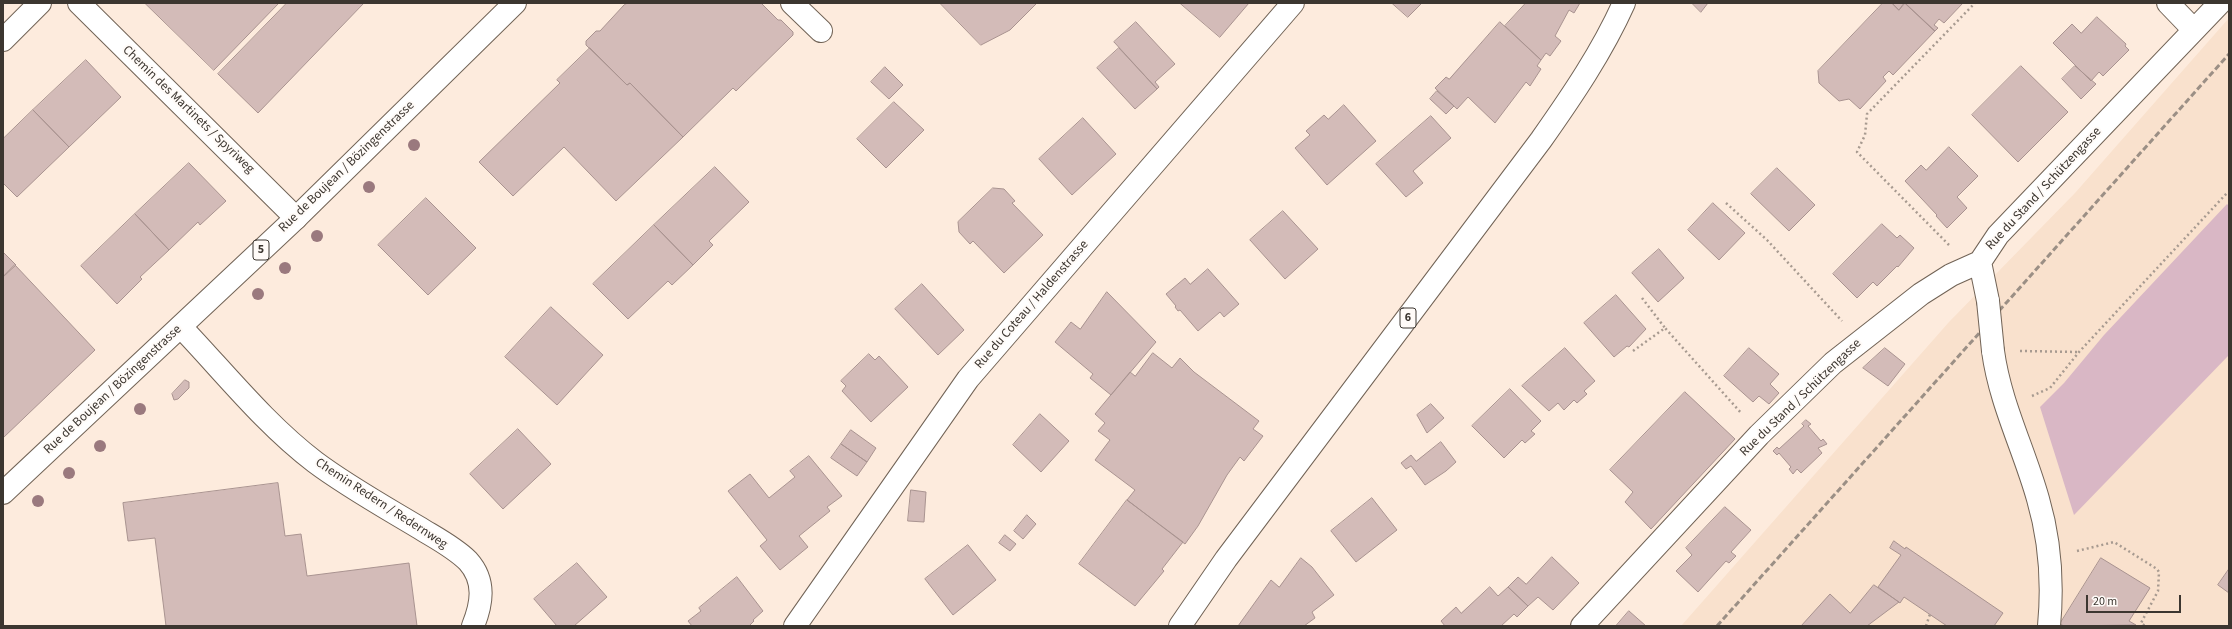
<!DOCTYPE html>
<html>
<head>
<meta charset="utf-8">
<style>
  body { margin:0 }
  #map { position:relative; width:2232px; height:629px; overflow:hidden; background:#fdebdd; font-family:"Source Sans 3",sans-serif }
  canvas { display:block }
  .frame { position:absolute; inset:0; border:4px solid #3c3630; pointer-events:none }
  .scale { position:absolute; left:2086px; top:595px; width:95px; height:18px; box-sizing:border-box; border:2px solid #3c3630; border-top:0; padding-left:5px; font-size:12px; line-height:14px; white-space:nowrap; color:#3c3630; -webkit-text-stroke:3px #fffbf8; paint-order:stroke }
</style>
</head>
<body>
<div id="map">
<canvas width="2232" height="629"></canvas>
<div class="frame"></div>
<div class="scale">20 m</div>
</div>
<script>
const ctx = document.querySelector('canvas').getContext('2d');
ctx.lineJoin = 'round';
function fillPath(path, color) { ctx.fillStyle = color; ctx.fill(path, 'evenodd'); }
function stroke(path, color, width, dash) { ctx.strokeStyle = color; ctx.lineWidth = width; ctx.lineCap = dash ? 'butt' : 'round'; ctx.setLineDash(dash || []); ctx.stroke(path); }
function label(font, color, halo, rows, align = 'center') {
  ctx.font = font + ' "Source Sans 3",sans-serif'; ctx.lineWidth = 4; ctx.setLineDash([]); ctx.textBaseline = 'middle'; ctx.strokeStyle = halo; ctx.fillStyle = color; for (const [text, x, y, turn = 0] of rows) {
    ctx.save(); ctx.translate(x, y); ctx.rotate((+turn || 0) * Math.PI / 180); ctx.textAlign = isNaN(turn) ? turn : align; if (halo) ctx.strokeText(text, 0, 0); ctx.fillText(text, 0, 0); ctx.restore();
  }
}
const built = new Path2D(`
  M 2229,18 L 2229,626 L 1681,626 L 1949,322 L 2075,193 Z`);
const green = new Path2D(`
  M 2227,204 L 2229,206 L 2229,355 L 2074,515 L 2040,407 L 2064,383 L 2104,335 Z`);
const building = new Path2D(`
  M 145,3 L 279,3 L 214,70 Z
  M 287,3 L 364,3 L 258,113 L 218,74 Z
  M 628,3 L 761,3 L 778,20 L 781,20 L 793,32 L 793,35 L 736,91 L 733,88 L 683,137 L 630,83 L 627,85 L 586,45 L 586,41 L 596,31 L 600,31 L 624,5 Z
  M 940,3 L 1037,3 L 1010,30 L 981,45 Z
  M 1180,3 L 1249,3 L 1220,37 Z
  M 1392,3 L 1422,3 L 1408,17 Z
  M 1526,3 L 1580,3 L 1574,13 L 1569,10 L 1555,36 L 1561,41 L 1550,56 L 1546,53 L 1541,60 L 1505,26 Z
  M 1692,3 L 1708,3 L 1701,12 Z
  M 1883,3 L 1892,3 L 1899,10 L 1905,3 L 1935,31 L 1893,75 L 1889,71 L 1883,77 L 1886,81 L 1860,109 L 1849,99 L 1839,101 L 1819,83 L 1818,71 Z
  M 1892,3 L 1904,3 L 1899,10 Z
  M 1905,3 L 1963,3 L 1944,23 L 1939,19 L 1934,25 L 1938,28 L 1935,31 Z
  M 2097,17 L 2126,44 L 2125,46 L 2129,50 L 2103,76 L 2099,72 L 2091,81 L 2053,43 L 2072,24 L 2081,33 Z
  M 1136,22 L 1175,64 L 1155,82 L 1159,87 L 1157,89 L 1114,42 Z
  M 1500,22 L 1541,60 L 1537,66 L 1541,69 L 1530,86 L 1526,82 L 1495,123 L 1468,97 L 1457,109 L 1435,88 L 1446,77 L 1449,79 Z
  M 590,48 L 627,85 L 630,83 L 683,137 L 616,201 L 564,147 L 513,196 L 479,162 L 560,83 L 557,80 Z
  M 1119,48 L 1157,89 L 1135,109 L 1097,68 Z
  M 86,60 L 121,97 L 69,147 L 33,110 Z
  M 2021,66 L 2068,112 L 2018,162 L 1972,115 Z
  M 2075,66 L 2096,84 L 2081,99 L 2062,79 Z
  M 885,67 L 903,85 L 889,99 L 871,82 Z
  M 1437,91 L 1454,106 L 1446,114 L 1430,99 Z
  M 894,102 L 924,130 L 886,168 L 857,139 Z
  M 1344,105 L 1376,141 L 1327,185 L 1295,148 L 1310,135 L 1306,131 L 1324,115 L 1328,119 Z
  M 33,110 L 69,147 L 17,197 L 3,183 L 3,139 Z
  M 1431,116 L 1451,138 L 1413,171 L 1423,183 L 1406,197 L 1376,164 Z
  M 1083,118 L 1116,154 L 1072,195 L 1039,159 Z
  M 1949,147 L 1978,176 L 1957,197 L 1967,208 L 1947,228 L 1936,216 L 1937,215 L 1905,181 L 1921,165 L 1926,170 Z
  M 189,163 L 226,201 L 200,225 L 198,222 L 169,250 L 135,214 Z
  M 715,167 L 749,202 L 709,241 L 713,245 L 693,265 L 654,225 Z
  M 1777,168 L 1815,205 L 1789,231 L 1751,194 Z
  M 993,188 L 1004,189 L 1015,201 L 1012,203 L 1043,235 L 1004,273 L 973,241 L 970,244 L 959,232 L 958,222 Z
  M 426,198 L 476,248 L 428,295 L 378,245 Z
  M 1713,203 L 1745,233 L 1719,260 L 1688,230 Z
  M 1283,211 L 1318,249 L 1285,279 L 1250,240 Z
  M 135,214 L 169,250 L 140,277 L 142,279 L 117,304 L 81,266 Z
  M 1882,224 L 1897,238 L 1900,235 L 1914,248 L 1898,267 L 1897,266 L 1877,286 L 1873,282 L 1857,298 L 1833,274 Z
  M 654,225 L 693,265 L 672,285 L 668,281 L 628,319 L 593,284 Z
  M 1659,249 L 1684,278 L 1658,302 L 1632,273 Z
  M 3,252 L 16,265 L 3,277 Z
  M 15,265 L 95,350 L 3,438 L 3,277 Z
  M 1208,269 L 1239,304 L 1224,317 L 1220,312 L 1198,331 L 1180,310 L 1178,311 L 1175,307 L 1176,306 L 1166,294 L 1185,278 L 1190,284 Z
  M 922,284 L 964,330 L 938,355 L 895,309 Z
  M 1107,292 L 1156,342 L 1111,395 L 1090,378 L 1093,374 L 1055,342 L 1071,322 L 1080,329 Z
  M 1616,295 L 1646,329 L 1629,347 L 1627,346 L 1614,357 L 1584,323 Z
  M 551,307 L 603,355 L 557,405 L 505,357 Z
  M 1565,348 L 1595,381 L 1584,391 L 1587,394 L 1577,403 L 1574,400 L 1564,410 L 1558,403 L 1549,411 L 1522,386 Z
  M 1749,348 L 1779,374 L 1770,384 L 1779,393 L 1769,404 L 1759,396 L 1753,402 L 1724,376 Z
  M 1885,348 L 1905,364 L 1888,386 L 1863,368 Z
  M 1153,353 L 1172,368 L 1180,358 L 1194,372 L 1259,421 L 1253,429 L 1263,436 L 1244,461 L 1240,457 L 1227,475 L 1198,526 L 1185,544 L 1127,500 L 1135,490 L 1095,460 L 1110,440 L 1098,431 L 1105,423 L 1095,414 L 1130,372 L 1135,376 Z
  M 869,354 L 875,360 L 879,356 L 908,387 L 871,422 L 842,391 L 846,386 L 841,381 Z
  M 185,380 L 189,382 L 189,388 L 178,399 L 174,400 L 172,394 Z
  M 1510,389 L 1541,421 L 1531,431 L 1535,434 L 1525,443 L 1522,440 L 1504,458 L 1472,426 Z
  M 1685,392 L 1735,439 L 1651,529 L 1625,502 L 1633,492 L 1610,470 Z
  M 1431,404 L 1444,418 L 1427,433 L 1417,415 Z
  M 1040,414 L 1069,441 L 1041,472 L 1013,445 Z
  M 1806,420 L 1811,424 L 1808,426 L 1821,441 L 1823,439 L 1827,444 L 1818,448 L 1822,453 L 1801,473 L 1797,469 L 1793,474 L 1789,469 L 1791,467 L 1779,453 L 1777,455 L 1773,451 L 1777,447 L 1779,449 L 1804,426 L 1802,424 Z
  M 518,429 L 551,464 L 503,509 L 470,474 Z
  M 851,430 L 876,448 L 867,462 L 841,444 Z
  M 1441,442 L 1456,462 L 1446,471 L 1425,485 L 1411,466 L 1406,469 L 1401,463 L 1411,455 L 1416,461 Z
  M 841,444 L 867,462 L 857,476 L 831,458 Z
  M 809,456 L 842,496 L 827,507 L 830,511 L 799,536 L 808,547 L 780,570 L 760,546 L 767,540 L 728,491 L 750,474 L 769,498 L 795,477 L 790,471 Z
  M 278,483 L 285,536 L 301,534 L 307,576 L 409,563 L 417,626 L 166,626 L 155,538 L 128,541 L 123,503 Z
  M 911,490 L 926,492 L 924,522 L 908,521 Z
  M 1372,498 L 1397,530 L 1356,562 L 1331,531 Z
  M 1127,500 L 1183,542 L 1162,569 L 1164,571 L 1135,606 L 1079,564 Z
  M 1725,507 L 1751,530 L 1731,552 L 1736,556 L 1729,563 L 1726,561 L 1698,592 L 1676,571 L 1692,555 L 1686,548 Z
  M 1027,515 L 1036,524 L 1023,539 L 1014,531 Z
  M 1005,535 L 1016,544 L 1010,551 L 999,543 Z
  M 1894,541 L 1905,549 L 1906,547 L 2003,613 L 1994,626 L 1947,626 L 1904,597 L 1900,603 L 1878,587 L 1901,555 L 1890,548 Z
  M 968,545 L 996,580 L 953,615 L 925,579 Z
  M 1552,557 L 1579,583 L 1553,610 L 1538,597 L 1528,606 L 1508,587 L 1518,577 L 1526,584 Z
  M 1301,558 L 1312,567 L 1334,595 L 1312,612 L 1315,618 L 1304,626 L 1238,626 L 1271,580 L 1279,587 Z
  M 2101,558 L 2150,588 L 2129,621 L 2136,625 L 2064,626 L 2060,624 Z
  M 577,563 L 607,597 L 574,626 L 557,626 L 534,599 Z
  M 2229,569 L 2229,593 L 2218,585 Z
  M 737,577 L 763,611 L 753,620 L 754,621 L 749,626 L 692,626 L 688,621 L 701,611 L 699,608 Z
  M 1874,585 L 1899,602 L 1867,626 L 1801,626 L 1830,594 L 1850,613 Z
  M 1490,587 L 1498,596 L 1508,587 L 1528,606 L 1517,617 L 1514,614 L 1501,626 L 1445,626 L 1441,621 L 1456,607 L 1461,613 Z
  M 1629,611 L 1646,626 L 1616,626 Z`);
const path = new Path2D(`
  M 1726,203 L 1767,240 L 1842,321
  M 1949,245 L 1857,152 L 1865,135 L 1867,114 L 1975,3
  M 1642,298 L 1665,328
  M 1633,351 L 1665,328 L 1742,414
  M 2020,351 L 2079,352
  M 2032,396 L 2050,388 L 2079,352 L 2227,193 L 2229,194
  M 2077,551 L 2114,542 L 2157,569 L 2159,572 L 2158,591 L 2141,623 L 2145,626
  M 1926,626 L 1930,614`);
const minor = new Path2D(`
  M 79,3 L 296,218
  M 792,3 L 821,31
  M 2168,3 L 2194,30
  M 3,40 L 40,3
  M 1980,262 L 1988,301
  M 181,327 C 224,372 265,424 315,462 C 347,486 383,506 418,527 C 434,537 454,547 468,561 C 486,581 482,604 473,626
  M 1993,351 C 2000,403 2024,449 2038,499 C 2050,540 2053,584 2049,626
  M 795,626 L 968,379 L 1293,3
  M 1582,626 L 1759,435 L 1833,363 L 1921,294 L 1951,275 L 1980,262 L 1998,235 L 2220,3`);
const major = new Path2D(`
  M 3,493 L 296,218 L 515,3
  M 1180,626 L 1226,559 L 1541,140 C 1572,96 1602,52 1624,3`);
const rail = new Path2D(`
  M 1717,626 L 2229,54`);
const minorBridge = new Path2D(`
  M 1988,301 L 1993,351`);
const trees = [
  [414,145],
  [369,187],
  [317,236],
  [285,268],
  [258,294],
  [140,409],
  [100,446],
  [69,473],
  [38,501]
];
const shields = [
  [261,250,16],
  [1408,318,16]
];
const shieldNames = [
  ["5",261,250],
  ["6",1408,318]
];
const streetNames = [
  ["Chemin des Martinets / Spyriweg",188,110,44],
  ["Rue de Boujean / Bözingenstrasse",347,167,-44],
  ["Rue du Stand / Schützengasse",2044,189,-47],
  ["Rue du Coteau / Haldenstrasse",1032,305,-49],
  ["Rue de Boujean / Bözingenstrasse",113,390,-43],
  ["Rue du Stand / Schützengasse",1801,398,-44],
  ["Chemin Redern / Redernweg",381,504,33]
];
fillPath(built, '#f9e1cd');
fillPath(green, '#d9b7c5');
fillPath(building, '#d3bbb8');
stroke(building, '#a99390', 1);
stroke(minor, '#716356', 24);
stroke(major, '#716356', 24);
stroke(path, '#a79a90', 2.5, [2, 3]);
stroke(minor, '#fff', 22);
stroke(major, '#fff', 22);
stroke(rail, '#9b8f85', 3, [6, 3]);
stroke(minorBridge, '#716356', 24, []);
stroke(minorBridge, '#fff', 22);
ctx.fillStyle = '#9a797e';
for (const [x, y] of trees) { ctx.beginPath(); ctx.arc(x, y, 6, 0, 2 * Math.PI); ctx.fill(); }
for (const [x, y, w] of shields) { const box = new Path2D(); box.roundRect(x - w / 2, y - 10, w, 20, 3); ctx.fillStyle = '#fffbf8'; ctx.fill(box); stroke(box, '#3c3630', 1); }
label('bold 12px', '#3c3630', null, shieldNames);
label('13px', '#3c3630', '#fffbf8', streetNames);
</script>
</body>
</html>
